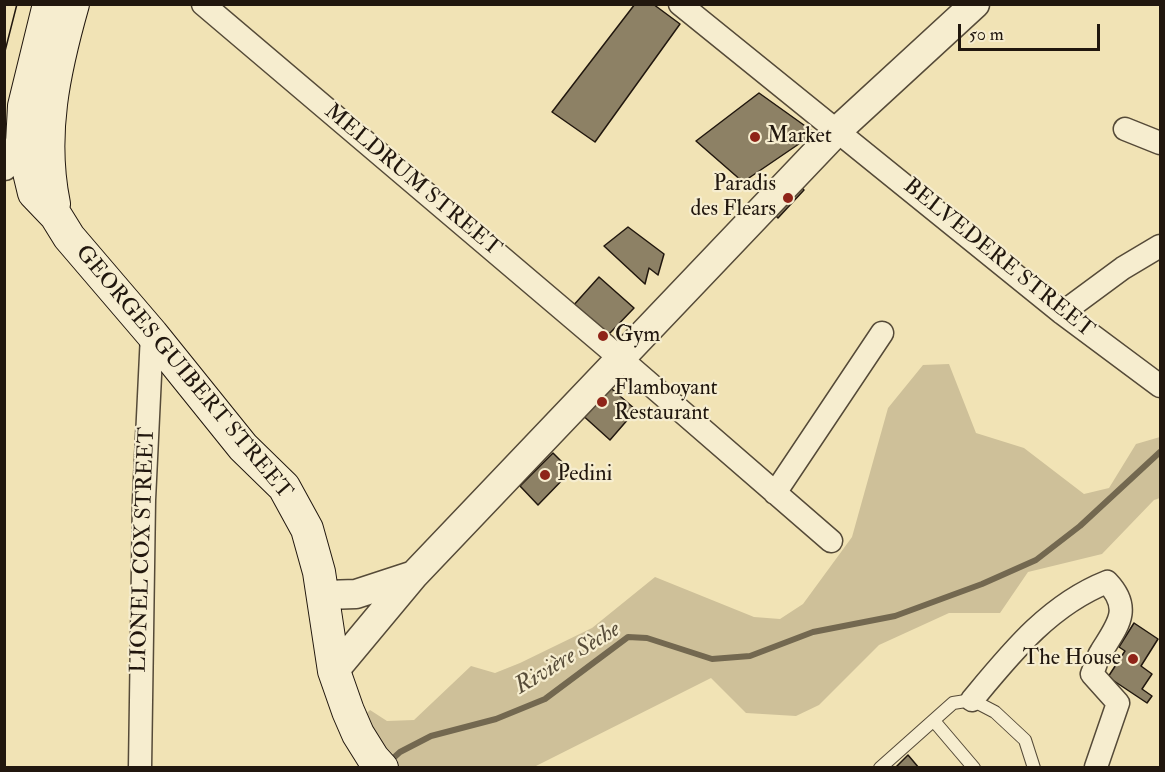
<!DOCTYPE html>
<html>
<head>
<meta charset="utf-8">
<style>
  body { margin:0 }
  #map { position:relative; width:1165px; height:772px; overflow:hidden; background:#f1e3b5; font-family:"IM FELL Double Pica",serif }
  canvas { display:block }
  .frame { position:absolute; inset:0; border:6px solid #21170e; pointer-events:none }
  .scale { position:absolute; left:958px; top:24px; width:142px; height:27px; box-sizing:border-box; border:3px solid #21170e; border-top:0; padding-left:8px; font-size:18px; line-height:21px; white-space:nowrap; color:#21170e; -webkit-text-stroke:4px #f6edcf; paint-order:stroke }
</style>
</head>
<body>
<div id="map">
<canvas width="1165" height="772"></canvas>
<div class="frame"></div>
<div class="scale">50 m</div>
</div>
<script>
const ctx = document.querySelector('canvas').getContext('2d');
ctx.lineJoin = 'round';
function fillPath(path, color) { ctx.fillStyle = color; ctx.fill(path, 'evenodd'); }
function stroke(path, color, width, dash) { ctx.strokeStyle = color; ctx.lineWidth = width; ctx.lineCap = dash ? 'butt' : 'round'; ctx.setLineDash(dash || []); ctx.stroke(path); }
function label(font, color, halo, rows, align = 'center') {
  ctx.font = font + ' "IM FELL Double Pica",serif'; ctx.lineWidth = 4.5; ctx.setLineDash([]); ctx.textBaseline = 'middle'; ctx.strokeStyle = halo; ctx.fillStyle = color; for (const [text, x, y, turn = 0] of rows) {
    ctx.save(); ctx.translate(x, y); ctx.rotate((+turn || 0) * Math.PI / 180); ctx.textAlign = isNaN(turn) ? turn : align; if (halo) ctx.strokeText(text, 0, 0); ctx.fillText(text, 0, 0); ctx.restore();
  }
}
const green = new Path2D(`
  M 949,364 L 976,433 L 1024,448 L 1084,494 L 1109,488 L 1136,444 L 1160,437 L 1160,498 L 1154,500 L 1102,554 L 1028,572 L 1000,613 L 949,613 L 879,645 L 819,705 L 796,716 L 746,713 L 711,678 L 532,768 L 392,767 L 358,721 L 370,710 L 387,721 L 414,720 L 471,666 L 495,673 L 520,663 L 592,628 L 655,577 L 754,617 L 780,619 L 803,604 L 852,537 L 888,408 L 923,365 Z`);
const stream = new Path2D(`
  M 389,762 L 400,752 L 431,736 L 496,719 L 545,699 L 628,637 L 647,638 L 712,659 L 750,656 L 813,632 L 895,616 L 982,584 L 1036,560 L 1080,526 L 1160,452`);
const building = new Path2D(`
  M 635,4 L 653,4 L 680,24 L 595,142 L 552,112 Z
  M 759,93 L 815,133 L 743,182 L 696,141 Z
  M 795,181 L 804,190 L 778,218 L 769,209 Z
  M 628,227 L 664,254 L 658,275 L 649,268 L 645,284 L 604,246 Z
  M 599,277 L 634,308 L 610,333 L 600,332 L 572,307 Z
  M 605,383 L 636,410 L 610,440 L 579,412 Z
  M 553,453 L 571,471 L 538,505 L 520,486 Z
  M 1134,623 L 1158,639 L 1141,666 L 1152,674 L 1142,689 L 1152,696 L 1147,703 L 1108,677 L 1125,651 L 1119,647 Z
  M 908,755 L 919,768 L 895,768 Z`);
const service = new Path2D(`
  M 934,721 L 974,768
  M 880,768 L 953,703 L 972,700 L 995,712 L 1025,740 L 1034,768`);
const minor = new Path2D(`
  M 203,4 L 620,358 L 831,541
  M 680,4 L 1062,313 L 1160,386
  M 1125,129 L 1160,143
  M 1062,313 L 1123,268 L 1160,246
  M 775,493 L 882,333
  M 972,700 C 1011,653 1049,605 1107,582 C 1133,609 1117,626 1101,652 C 1097,658 1095,667 1092,674 L 1118,703 L 1096,767
  M 140,768 L 144,500 L 152,334`);
const tertiary = new Path2D(`
  M 4,166 L 31,129
  M 325,595 L 356,594 L 414,575
  M 334,671 L 414,575 L 838,130 L 975,4`);
const secondary = new Path2D(`
  M 49,4 L 24,106 L 22,143 L 34,193 L 56,216 L 69,237 L 152,334 L 243,447 L 284,487 L 307,529 L 319,572 L 334,671 L 348,711 L 358,734 L 373,758 L 382,768
  M 54,204 C 40,135 54,71 73,4`);
const tram = new Path2D(`
  M 4,55 L 17,4`);
const markers = [
  [755,137,6,"#8f2418"],
  [788,198,6,"#8f2418"],
  [603,336,6,"#8f2418"],
  [602,402,6,"#8f2418"],
  [545,475,6,"#8f2418"],
  [1133,659,6,"#8f2418"]
];
const poiNames = [
  ["Market",767,137],
  ["Paradis",776,185,"right"],
  ["des Flears",776,210,"right"],
  ["Gym",615,336],
  ["Flamboyant",614,389],
  ["Restaurant",614,414],
  ["Pedini",557,475],
  ["The House",1121,659,"right"]
];
const streetNames = [
  ["MELDRUM STREET",412,181,40],
  ["BELVEDERE STREET",998,259,39],
  ["GEORGES GUIBERT STREET",183,373,50],
  ["LIONEL COX STREET",144,550,-88]
];
const waterNames = [
  ["Rivière Sèche",568,659,-31]
];
fillPath(green, '#cec099');
stroke(stream, '#736850', 6);
fillPath(building, '#8d8165');
stroke(building, '#21170e', 1.5);
stroke(service, '#554a38', 14);
stroke(minor, '#554a38', 25);
stroke(tertiary, '#554a38', 31);
stroke(secondary, '#21170e', 34);
stroke(service, '#f6edcf', 12);
stroke(minor, '#f6edcf', 22);
stroke(tertiary, '#f6edcf', 28);
stroke(secondary, '#f6edcf', 32);
stroke(tram, '#21170e', 1.5);
for (const [x, y, r, color] of markers) { const dot = new Path2D(); dot.arc(x, y, r, 0, 2 * Math.PI); ctx.fillStyle = color; ctx.fill(dot); stroke(dot, '#f6edcf', 2); }
label('22px', '#21170e', '#f6edcf', poiNames, 'left');
label('22px', '#21170e', '#f6edcf', streetNames);
label('italic 24px', '#584d3a', '#f6edcf', waterNames);
</script>
</body>
</html>
